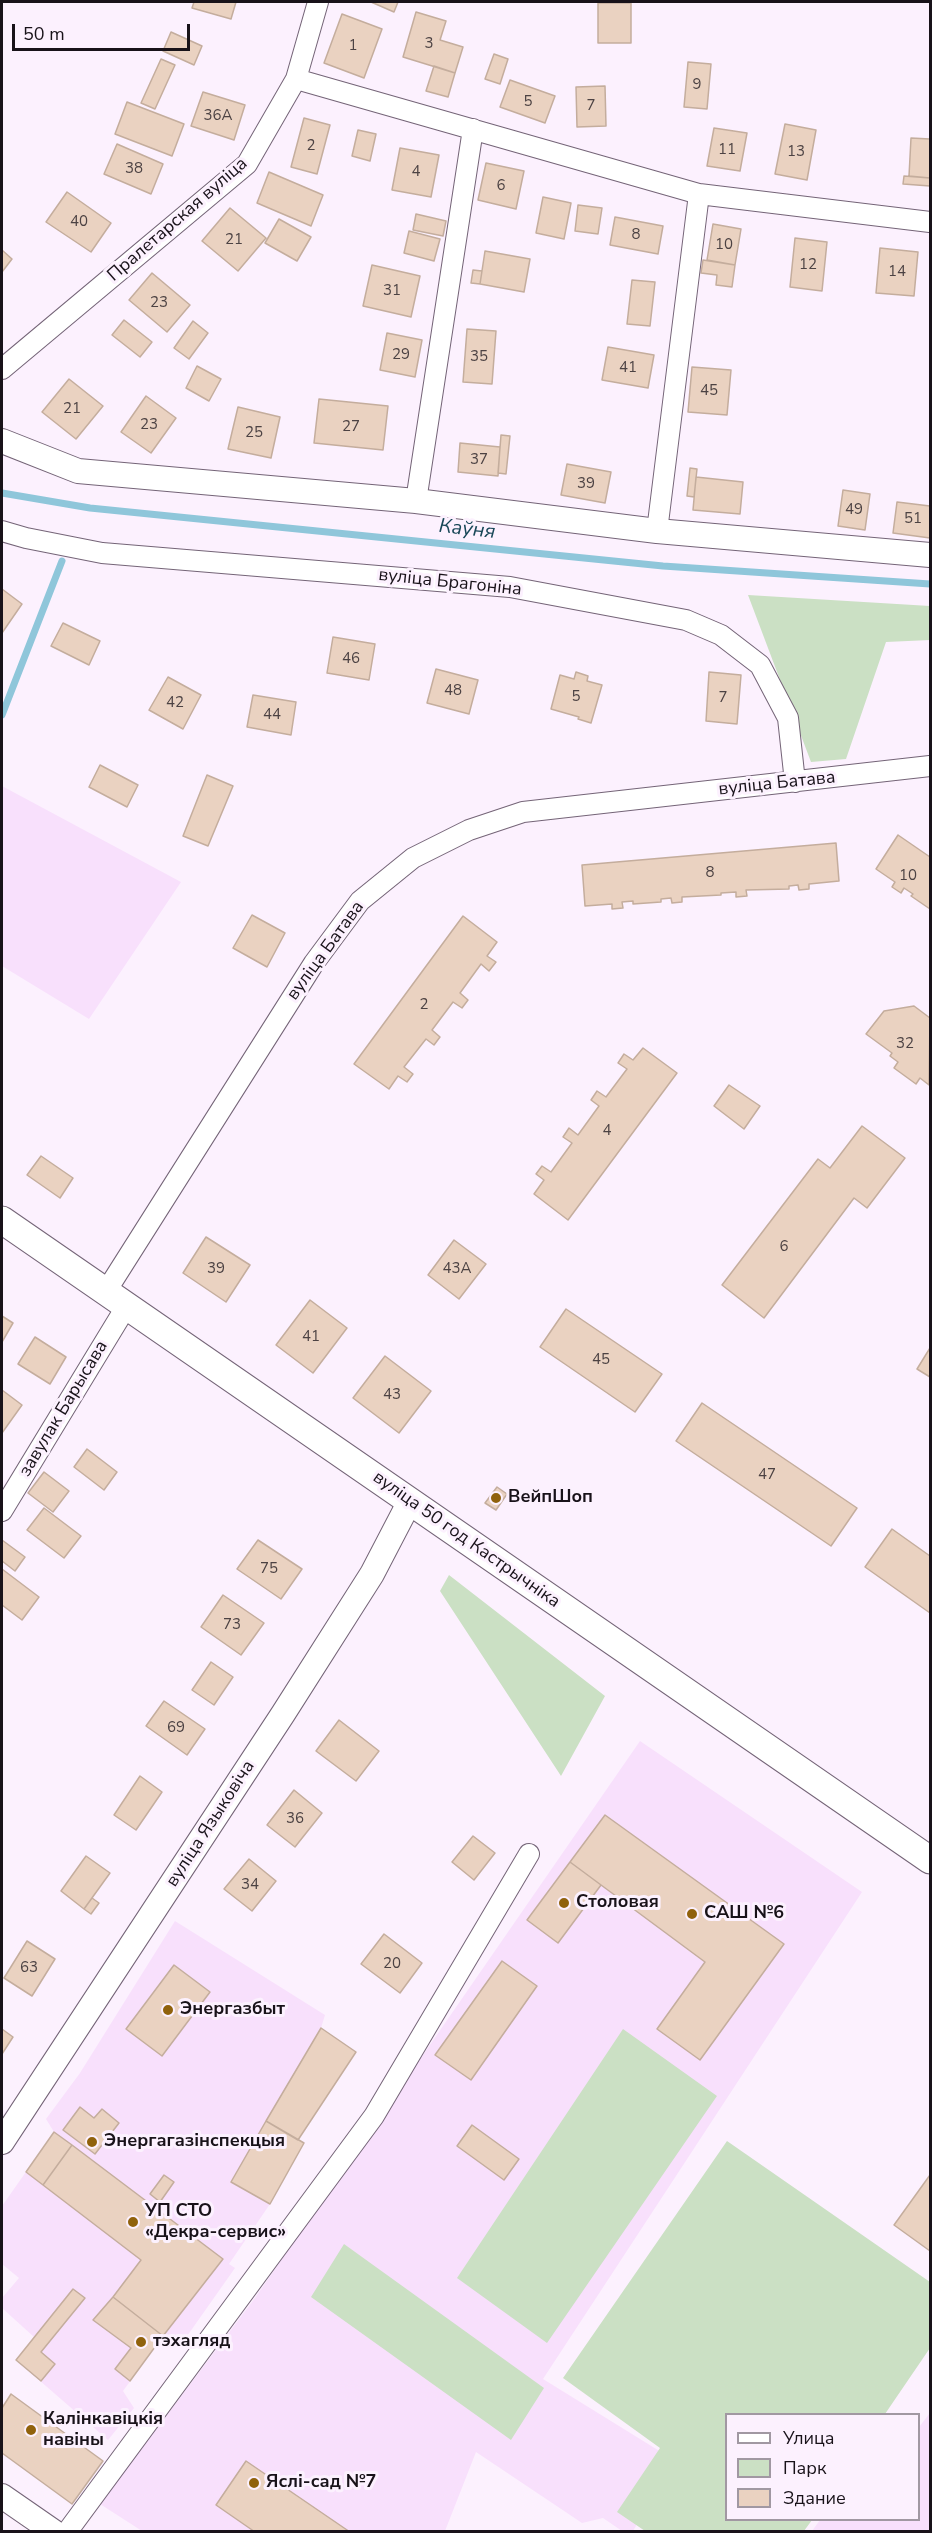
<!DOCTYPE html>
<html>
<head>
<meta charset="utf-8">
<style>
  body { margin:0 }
  #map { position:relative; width:932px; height:2533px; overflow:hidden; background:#fcf1fe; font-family:"Nunito Sans",sans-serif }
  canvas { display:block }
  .frame { position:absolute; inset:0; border:3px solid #181219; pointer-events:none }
  .legend { position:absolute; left:725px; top:2413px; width:195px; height:108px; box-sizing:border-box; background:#fcf1fe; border:2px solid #a198a2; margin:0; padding:8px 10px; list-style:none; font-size:18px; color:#181219 }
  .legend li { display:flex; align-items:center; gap:12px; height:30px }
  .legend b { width:30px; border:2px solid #a198a2 }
  .scale { position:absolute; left:12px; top:24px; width:178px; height:27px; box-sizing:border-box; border:3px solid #181219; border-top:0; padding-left:8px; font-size:18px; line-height:21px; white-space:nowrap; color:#181219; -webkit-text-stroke:4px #fcf1fe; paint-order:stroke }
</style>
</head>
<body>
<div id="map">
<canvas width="932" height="2533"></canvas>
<div class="frame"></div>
<ul class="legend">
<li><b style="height:8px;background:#fff"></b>Улица</li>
<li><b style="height:16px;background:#cbe0c4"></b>Парк</li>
<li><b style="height:16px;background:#ead2c1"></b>Здание</li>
</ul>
<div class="scale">50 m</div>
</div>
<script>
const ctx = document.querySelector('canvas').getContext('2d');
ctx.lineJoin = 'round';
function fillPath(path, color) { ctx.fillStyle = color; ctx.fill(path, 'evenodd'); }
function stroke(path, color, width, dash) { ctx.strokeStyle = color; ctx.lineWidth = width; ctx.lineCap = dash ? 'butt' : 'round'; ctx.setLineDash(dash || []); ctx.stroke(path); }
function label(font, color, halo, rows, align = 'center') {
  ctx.font = font + ' "Nunito Sans",sans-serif'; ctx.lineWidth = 6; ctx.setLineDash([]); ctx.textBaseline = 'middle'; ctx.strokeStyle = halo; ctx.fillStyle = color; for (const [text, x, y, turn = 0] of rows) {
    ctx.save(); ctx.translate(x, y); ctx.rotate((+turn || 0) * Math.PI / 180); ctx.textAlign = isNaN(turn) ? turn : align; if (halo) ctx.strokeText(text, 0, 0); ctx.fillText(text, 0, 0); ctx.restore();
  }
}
const built = new Path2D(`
  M 2,786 L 181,882 L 89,1019 L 2,966 Z
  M 640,1741 L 862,1892 L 543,2379 L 674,2460 L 633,2531 L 622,2531 L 603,2518 L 582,2523 L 476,2452 L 445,2531 L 142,2531 L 100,2504 L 255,2298 Z
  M 175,1921 L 325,2015 L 321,2028 L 356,2052 L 298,2139 L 304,2143 L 270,2204 L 229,2264 L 235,2268 L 185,2339 L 163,2336 L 123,2391 L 134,2408 L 108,2440 L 16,2360 L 34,2337 L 2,2308 L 2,2298 L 19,2278 L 2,2264 L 2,2206 L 54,2132 L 46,2119 L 80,2073 Z
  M 930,2413 L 930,2531 L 812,2531 L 820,2520 L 918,2520 L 919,2427 Z`);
const green = new Path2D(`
  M 748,595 L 930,606 L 930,640 L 886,642 L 846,759 L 811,762 Z
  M 449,1575 L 605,1696 L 561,1776 L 440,1591 Z
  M 623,2029 L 717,2096 L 547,2343 L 457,2278 Z
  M 727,2141 L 930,2282 L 930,2348 L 885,2414 L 726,2414 L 726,2520 L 812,2520 L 804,2531 L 645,2531 L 617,2512 L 660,2448 L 563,2378 Z
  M 344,2244 L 544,2388 L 511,2440 L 311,2297 Z`);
const stream = new Path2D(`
  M 2,493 L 90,508 L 663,566 L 930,584
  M 2,715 L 62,561`);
const building = new Path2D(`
  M 194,2 L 236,2 L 231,19 L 192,8 Z
  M 371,2 L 398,2 L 394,12 Z
  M 598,3 L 631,3 L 631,43 L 598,43 Z
  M 416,12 L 446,21 L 440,40 L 463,47 L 455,73 L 403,57 Z
  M 342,14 L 382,29 L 364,78 L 324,63 Z
  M 171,32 L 202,46 L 194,65 L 163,51 Z
  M 494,54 L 508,59 L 500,84 L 485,79 Z
  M 161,59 L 175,65 L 155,109 L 141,103 Z
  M 688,62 L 711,64 L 707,109 L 684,107 Z
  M 434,66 L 455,73 L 448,97 L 426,91 Z
  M 510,80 L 555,96 L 545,123 L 500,107 Z
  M 605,86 L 606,126 L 577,127 L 576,87 Z
  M 203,92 L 245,105 L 234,140 L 191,126 Z
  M 127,102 L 184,124 L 172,156 L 115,134 Z
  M 304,118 L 330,125 L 317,174 L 291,167 Z
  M 785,124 L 816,130 L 807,180 L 775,174 Z
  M 714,128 L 747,133 L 740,171 L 707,166 Z
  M 358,130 L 376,134 L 370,161 L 352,156 Z
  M 911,138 L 930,139 L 930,178 L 909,176 Z
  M 117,144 L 163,164 L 151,194 L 104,174 Z
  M 400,148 L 439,155 L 431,197 L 392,190 Z
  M 486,163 L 524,171 L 516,209 L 478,200 Z
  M 269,172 L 323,195 L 311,226 L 257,203 Z
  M 904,176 L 930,178 L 930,186 L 903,184 Z
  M 67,192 L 111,223 L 91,252 L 46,222 Z
  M 543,197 L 571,203 L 564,239 L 536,233 Z
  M 578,205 L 602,208 L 598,234 L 575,231 Z
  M 230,208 L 266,238 L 238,271 L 202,241 Z
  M 416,214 L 446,221 L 443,236 L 413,230 Z
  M 615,217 L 663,226 L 658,254 L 610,245 Z
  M 279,219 L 311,237 L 297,261 L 265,243 Z
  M 713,224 L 741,229 L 735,265 L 707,260 Z
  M 409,231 L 440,239 L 434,261 L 404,253 Z
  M 795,238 L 827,242 L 822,291 L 790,287 Z
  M 880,248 L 918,252 L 914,296 L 876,293 Z
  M 2,250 L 12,259 L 2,272 Z
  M 485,251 L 530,259 L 524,292 L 480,284 Z
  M 703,260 L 735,265 L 732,287 L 716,285 L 717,275 L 701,273 Z
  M 372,265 L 420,276 L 411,317 L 363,306 Z
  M 473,270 L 482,271 L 480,284 L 471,283 Z
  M 152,273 L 190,305 L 167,332 L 129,300 Z
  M 632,280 L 655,282 L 650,326 L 627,324 Z
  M 124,320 L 152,342 L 140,357 L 112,335 Z
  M 193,321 L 208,333 L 189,359 L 174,348 Z
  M 467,329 L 496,331 L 492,384 L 463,382 Z
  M 387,333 L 422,340 L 415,377 L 380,370 Z
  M 608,347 L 654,355 L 648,388 L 602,380 Z
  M 197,366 L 221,379 L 209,401 L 186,388 Z
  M 692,367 L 731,370 L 727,415 L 688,412 Z
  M 69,379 L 103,406 L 76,439 L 42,412 Z
  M 146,396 L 176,418 L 151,453 L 121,432 Z
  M 319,399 L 388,406 L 383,450 L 314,443 Z
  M 238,407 L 280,417 L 271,458 L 228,449 Z
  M 501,435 L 510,436 L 506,474 L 498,473 Z
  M 460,443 L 500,447 L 498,476 L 458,472 Z
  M 567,464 L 611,472 L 605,503 L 561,495 Z
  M 690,468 L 697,469 L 694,497 L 687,496 Z
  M 696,477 L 743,482 L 740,514 L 693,510 Z
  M 843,490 L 870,494 L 865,530 L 838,526 Z
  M 897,502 L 930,506 L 930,538 L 893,533 Z
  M 2,589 L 22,604 L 2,633 Z
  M 63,623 L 100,641 L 89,665 L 51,646 Z
  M 333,637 L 375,644 L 369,680 L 327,673 Z
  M 436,669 L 478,680 L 469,714 L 427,703 Z
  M 576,672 L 588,676 L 587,681 L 602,685 L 591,723 L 578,719 L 579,717 L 551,709 L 560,675 L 574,679 Z
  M 709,672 L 741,675 L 737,724 L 706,721 Z
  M 168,677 L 201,695 L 183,729 L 149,710 Z
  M 253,695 L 296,702 L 291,735 L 247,727 Z
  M 100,765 L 138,785 L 127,807 L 89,787 Z
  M 207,775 L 233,786 L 208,846 L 183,836 Z
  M 898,835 L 930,857 L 930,909 L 911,896 L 913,894 L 904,888 L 901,893 L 892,887 L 895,882 L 876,869 Z
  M 836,843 L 839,881 L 809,884 L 809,889 L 799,890 L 798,885 L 789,886 L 789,889 L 746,890 L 747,896 L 736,897 L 736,892 L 721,893 L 721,895 L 682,897 L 682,902 L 672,903 L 671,898 L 661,899 L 661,902 L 633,904 L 633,901 L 622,902 L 623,908 L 612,909 L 612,904 L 585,906 L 582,865 Z
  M 252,915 L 285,933 L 267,967 L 233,948 Z
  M 463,916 L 497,942 L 487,956 L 496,962 L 489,971 L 481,964 L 460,993 L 468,1000 L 462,1008 L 453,1002 L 432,1030 L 440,1037 L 434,1045 L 426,1039 L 404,1067 L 413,1074 L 407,1082 L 398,1076 L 389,1089 L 354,1064 Z
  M 914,1006 L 930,1018 L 929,1085 L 920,1078 L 916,1084 L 894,1068 L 898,1062 L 890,1056 L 892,1053 L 866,1034 L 884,1011 Z
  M 643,1048 L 677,1073 L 568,1220 L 534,1194 L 544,1180 L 536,1174 L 542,1166 L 551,1172 L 572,1143 L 563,1137 L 569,1128 L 578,1135 L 599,1106 L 591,1100 L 597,1091 L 606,1097 L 627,1069 L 618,1063 L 624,1054 L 633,1060 Z
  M 729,1085 L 760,1106 L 744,1129 L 714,1106 Z
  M 862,1126 L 905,1158 L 867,1208 L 854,1198 L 764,1318 L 722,1285 L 818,1159 L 830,1168 Z
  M 41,1156 L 73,1178 L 60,1198 L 27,1175 Z
  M 206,1237 L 250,1265 L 226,1302 L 183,1273 Z
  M 454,1240 L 486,1264 L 459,1299 L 428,1275 Z
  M 310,1300 L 347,1328 L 313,1373 L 276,1345 Z
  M 566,1309 L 662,1374 L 635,1412 L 540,1347 Z
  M 2,1316 L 13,1323 L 2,1342 Z
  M 35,1337 L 66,1357 L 50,1384 L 18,1364 Z
  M 930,1348 L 930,1377 L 917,1369 Z
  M 385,1356 L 431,1391 L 399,1433 L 353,1398 Z
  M 2,1390 L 22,1405 L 2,1433 Z
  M 702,1403 L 857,1508 L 831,1546 L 676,1441 Z
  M 87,1449 L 117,1472 L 104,1490 L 74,1467 Z
  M 44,1472 L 69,1491 L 53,1512 L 28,1493 Z
  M 497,1487 L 507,1494 L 496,1510 L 485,1503 Z
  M 44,1508 L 81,1536 L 64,1558 L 27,1530 Z
  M 892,1529 L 930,1556 L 930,1613 L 865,1567 Z
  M 2,1540 L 25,1557 L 15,1571 L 2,1561 Z
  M 258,1540 L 302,1569 L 281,1599 L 237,1569 Z
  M 2,1569 L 39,1597 L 22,1620 L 2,1605 Z
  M 223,1595 L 264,1623 L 241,1655 L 201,1627 Z
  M 211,1662 L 233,1677 L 214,1705 L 192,1690 Z
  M 164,1701 L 205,1729 L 187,1755 L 146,1726 Z
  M 339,1720 L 379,1751 L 356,1781 L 316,1751 Z
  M 140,1776 L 162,1792 L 136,1830 L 114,1815 Z
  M 294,1790 L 322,1813 L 295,1847 L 267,1825 Z
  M 605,1815 L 784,1944 L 700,2060 L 657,2029 L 705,1962 L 570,1862 Z
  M 473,1836 L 495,1853 L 474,1880 L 452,1862 Z
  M 86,1856 L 110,1873 L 84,1909 L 61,1891 Z
  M 249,1859 L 276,1881 L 252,1911 L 224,1889 Z
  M 570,1862 L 601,1885 L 558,1943 L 527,1920 Z
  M 92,1898 L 99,1903 L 91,1914 L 84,1909 Z
  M 384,1934 L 422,1963 L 400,1993 L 361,1964 Z
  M 27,1941 L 55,1959 L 32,1996 L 4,1978 Z
  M 502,1961 L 537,1986 L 471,2080 L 435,2055 Z
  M 174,1965 L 210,1992 L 162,2056 L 126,2029 Z
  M 321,2028 L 356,2052 L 298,2140 L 266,2121 Z
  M 2,2029 L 13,2037 L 2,2054 Z
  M 80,2107 L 94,2118 L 102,2109 L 119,2123 L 95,2154 L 63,2130 Z
  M 266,2121 L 304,2143 L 270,2204 L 231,2182 Z
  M 472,2125 L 519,2159 L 504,2180 L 457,2146 Z
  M 54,2132 L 72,2145 L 43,2185 L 26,2172 Z
  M 72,2145 L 223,2259 L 163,2336 L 113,2297 L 141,2260 L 43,2185 Z
  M 164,2175 L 174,2182 L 160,2202 L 150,2194 Z
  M 930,2175 L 930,2251 L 894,2225 Z
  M 73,2289 L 85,2298 L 41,2352 L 55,2364 L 41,2381 L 16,2360 Z
  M 113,2297 L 163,2336 L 130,2381 L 115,2369 L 131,2348 L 93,2320 Z
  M 11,2394 L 103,2461 L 72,2504 L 2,2453 L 2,2408 Z
  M 246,2461 L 350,2532 L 255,2532 L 216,2505 Z`);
const minor = new Path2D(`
  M 296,79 L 699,194 L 930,222
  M 2,369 L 247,164 L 296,79 L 318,2
  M 416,501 L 473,129
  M 2,531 L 26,538 L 102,553 L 510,587 L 686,620 L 721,635 L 760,665 L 788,718 L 795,782
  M 657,531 L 699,194
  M 105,1293 L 314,963 L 360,901 L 413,858 L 469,830 L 523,812 L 930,766
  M 2,1511 L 126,1307
  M 67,2532 L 374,2116 L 529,1854`);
const tertiary = new Path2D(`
  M 2,441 L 78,471 L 416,501 L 657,531 L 930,555
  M 2,2142 L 283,1714 L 372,1574 L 410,1501
  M 2,2496 L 54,2532`);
const secondary = new Path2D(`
  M 2,1220 L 930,1860`);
const markers = [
  [496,1498,6,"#90620c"],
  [564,1903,6,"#90620c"],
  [692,1914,6,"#90620c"],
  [168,2010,6,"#90620c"],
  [92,2142,6,"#90620c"],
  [133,2222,6,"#90620c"],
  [141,2342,6,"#90620c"],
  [31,2430,6,"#90620c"],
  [254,2483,6,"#90620c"]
];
const numberNames = [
  ["3",429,44],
  ["1",353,46],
  ["9",697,85],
  ["5",528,102],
  ["7",591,106],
  ["36А",218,116],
  ["2",311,146],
  ["11",727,150],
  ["13",796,152],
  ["38",134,169],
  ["4",416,172],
  ["6",501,186],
  ["40",79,222],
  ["8",636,235],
  ["21",234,240],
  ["10",724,245],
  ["12",808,265],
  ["14",897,272],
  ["31",392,291],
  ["23",159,303],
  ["29",401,355],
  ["35",479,357],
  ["41",628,368],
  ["45",709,391],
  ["21",72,409],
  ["23",149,425],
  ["27",351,427],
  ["25",254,433],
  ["37",479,460],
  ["39",586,484],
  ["49",854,510],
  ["51",913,519],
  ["46",351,659],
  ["48",453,691],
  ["5",576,697],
  ["7",723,698],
  ["42",175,703],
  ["44",272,715],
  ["8",710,873],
  ["10",908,876],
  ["2",424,1005],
  ["32",905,1044],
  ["4",607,1131],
  ["6",784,1247],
  ["39",216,1269],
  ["43А",457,1269],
  ["41",311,1337],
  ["45",601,1360],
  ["43",392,1395],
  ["47",767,1475],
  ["75",269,1569],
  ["73",232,1625],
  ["69",176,1728],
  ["36",295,1819],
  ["34",250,1885],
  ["20",392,1964],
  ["63",29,1968]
];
const streetNames = [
  ["Пралетарская вуліца",178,220,-41],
  ["вуліца Брагоніна",450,583,6],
  ["вуліца Батава",777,784,-6],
  ["вуліца Батава",326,951,-54],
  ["завулак Барысава",64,1409,-59],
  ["вуліца 50 год Кастрычніка",466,1540,35],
  ["вуліца Языковіча",211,1824,-57]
];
const poiNames = [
  ["ВейпШоп",508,1498],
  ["Столовая",576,1903],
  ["САШ №6",704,1914],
  ["Энергазбыт",180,2010],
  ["Энергагазінспекцыя",104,2142],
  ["УП СТО",145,2212],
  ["«Декра-сервис»",145,2233],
  ["тэхагляд",153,2342],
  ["Калінкавіцкія",43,2420],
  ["навіны",43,2441],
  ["Яслі-сад №7",266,2483]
];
const waterNames = [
  ["Каўня",467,530,6]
];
fillPath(built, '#f8e0fc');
fillPath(green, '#cbe0c4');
stroke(stream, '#8fc6da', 7);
fillPath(building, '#ead2c1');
stroke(building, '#c4ad9d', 1.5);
stroke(minor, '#746477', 22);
stroke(tertiary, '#746477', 26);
stroke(secondary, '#746477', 29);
stroke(minor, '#fff', 20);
stroke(tertiary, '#fff', 24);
stroke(secondary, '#fff', 27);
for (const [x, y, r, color] of markers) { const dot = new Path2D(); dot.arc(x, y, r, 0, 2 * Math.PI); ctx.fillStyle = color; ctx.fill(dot); stroke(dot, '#fcf1fe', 2); }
label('15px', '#4c4243', null, numberNames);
label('18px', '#181219', '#fcf1fe', streetNames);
label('bold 18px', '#181219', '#fcf1fe', poiNames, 'left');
label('italic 20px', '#184757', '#fcf1fe', waterNames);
</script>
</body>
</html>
